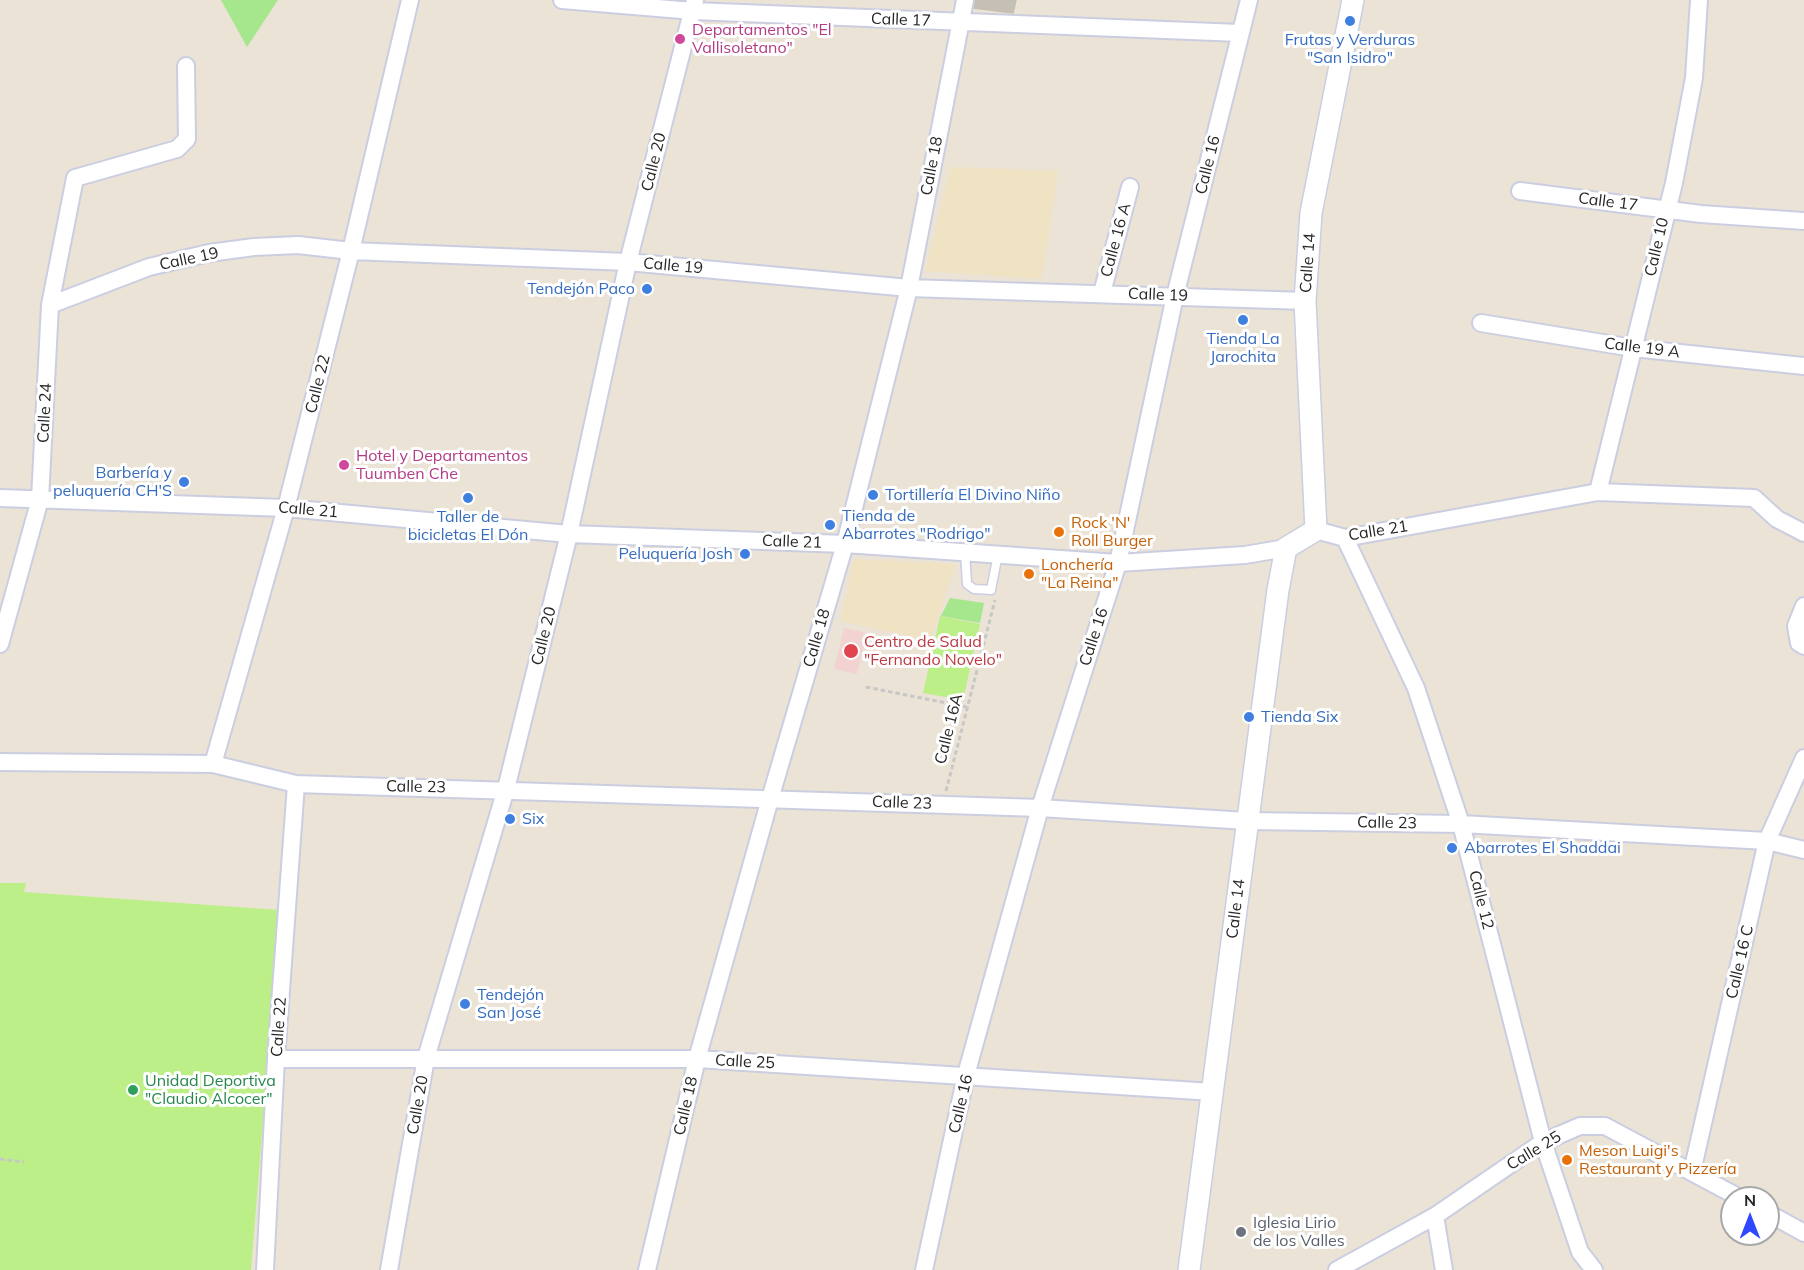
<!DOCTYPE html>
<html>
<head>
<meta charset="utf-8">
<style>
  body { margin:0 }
  #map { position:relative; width:1804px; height:1270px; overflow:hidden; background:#ebe3d6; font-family:Mulish,sans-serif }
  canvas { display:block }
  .north { position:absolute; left:1720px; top:1186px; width:60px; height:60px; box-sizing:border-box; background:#fff; border:2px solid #a8a8a8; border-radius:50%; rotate:0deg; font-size:16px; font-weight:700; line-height:24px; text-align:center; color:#262626 }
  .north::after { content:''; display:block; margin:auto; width:21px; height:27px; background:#2f48ff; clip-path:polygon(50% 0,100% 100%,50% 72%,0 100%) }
</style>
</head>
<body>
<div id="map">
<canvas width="1804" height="1270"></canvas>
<div class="north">N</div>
</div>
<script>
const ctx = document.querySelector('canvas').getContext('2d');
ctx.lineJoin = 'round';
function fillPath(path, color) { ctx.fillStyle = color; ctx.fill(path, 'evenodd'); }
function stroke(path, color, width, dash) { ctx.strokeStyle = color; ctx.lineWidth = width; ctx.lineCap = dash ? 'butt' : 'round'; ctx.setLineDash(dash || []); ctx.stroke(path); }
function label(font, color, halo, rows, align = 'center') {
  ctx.font = font + ' Mulish,sans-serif'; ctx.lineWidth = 6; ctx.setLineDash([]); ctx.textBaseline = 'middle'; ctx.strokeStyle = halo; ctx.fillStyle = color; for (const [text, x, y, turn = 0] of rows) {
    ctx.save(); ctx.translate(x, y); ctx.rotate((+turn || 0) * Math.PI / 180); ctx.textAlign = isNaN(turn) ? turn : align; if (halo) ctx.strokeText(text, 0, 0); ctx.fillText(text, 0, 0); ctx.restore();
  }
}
const education = new Path2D(`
  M 951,167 L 1058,171 L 1042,279 L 925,271 Z
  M 854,559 L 956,564 L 930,641 L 841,621 Z`);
const medical = new Path2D(`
  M 844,628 L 867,633 L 857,674 L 834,669 Z`);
const green = new Path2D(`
  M 221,0 L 278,0 L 247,47 Z
  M 950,598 L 984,603 L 980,623 L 941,616 Z`);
const pitch = new Path2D(`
  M 940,616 L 980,624 L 963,700 L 923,693 Z
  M 0,883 L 26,883 L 24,892 L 280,910 L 251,1270 L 0,1270 Z`);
const building = new Path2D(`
  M 975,0 L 1016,0 L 1013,13 L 974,8 Z`);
const path = new Path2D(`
  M 866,687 L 967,707
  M 946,791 L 995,600
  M 0,1159 L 24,1162`);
const service = new Path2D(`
  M 965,552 L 967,584 L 974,589 L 991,590 L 998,554`);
const minor = new Path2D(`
  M 562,0 L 693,11 L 1240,33
  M 1520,191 L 1701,214 L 1804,221
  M 1102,293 L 1130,187
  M 50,305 L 149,267 L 209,253 L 254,247 L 298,245 L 351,251 L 628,262 L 909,288 L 1305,301
  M 1481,323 L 1633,348 L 1804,366
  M 1598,492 L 1674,183 L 1694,78 L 1699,0
  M 0,498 L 286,508 L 569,534 L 845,544 L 1118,563 L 1245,555 L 1286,548
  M 1316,530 L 1345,538 L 1598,492 L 1754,498 L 1777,519 L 1804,533
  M 1345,538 L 1416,688 L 1461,824 L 1543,1142 L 1580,1252 L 1594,1270
  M 1804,606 L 1796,626 L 1799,643 L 1804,646
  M 0,644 L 40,499 L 50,305 L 75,178 L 177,149 L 187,139 L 186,66
  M 0,762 L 213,764 L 296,784 L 1040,808 L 1247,821 L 1461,824 L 1767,841 L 1804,850
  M 213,764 L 286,508 L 351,251 L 410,0
  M 276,1059 L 697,1059 L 1213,1092
  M 1692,1172 L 1767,841 L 1804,758
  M 1768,1213 L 1804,1233
  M 1435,1216 L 1444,1270
  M 265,1270 L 276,1059 L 296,784
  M 389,1270 L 426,1058 L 506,789 L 569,534 L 628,262 L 695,0
  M 647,1270 L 697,1059 L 770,799 L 845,544 L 909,288 L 965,0
  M 924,1270 L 966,1075 L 1040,808 L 1118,563 L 1175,296 L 1249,0
  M 1337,1270 L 1435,1216 L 1543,1142 L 1580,1126 L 1605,1126 L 1740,1198`);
const tertiary = new Path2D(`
  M 1189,1270 L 1278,590 L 1286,548 L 1316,530 L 1305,301 L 1311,213 L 1353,0`);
const markers = [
  [1350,21,6,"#3f7fe0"],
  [680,39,6,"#d1479c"],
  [647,289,6,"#3f7fe0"],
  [1243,320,6,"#3f7fe0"],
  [344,465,6,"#d1479c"],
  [184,482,6,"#3f7fe0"],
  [873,495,6,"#3f7fe0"],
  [468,498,6,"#3f7fe0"],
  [830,525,6,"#3f7fe0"],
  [1059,532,6,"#e8710a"],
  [745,554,6,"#3f7fe0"],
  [1029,574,6,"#e8710a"],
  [851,651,8,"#e0444e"],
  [1249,717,6,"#3f7fe0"],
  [510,819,6,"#3f7fe0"],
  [1452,848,6,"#3f7fe0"],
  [465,1004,6,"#3f7fe0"],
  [133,1090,6,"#2e9e5b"],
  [1567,1160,6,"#e8710a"],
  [1241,1232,6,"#6b7280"]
];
const streetNames = [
  ["Calle 17",901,20,2],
  ["Calle 20",654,162,-76],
  ["Calle 16",1208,165,-76],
  ["Calle 18",932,166,-79],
  ["Calle 17",1608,202,7],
  ["Calle 16 A",1116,240,-75],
  ["Calle 10",1657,247,-77],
  ["Calle 19",189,259,-12],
  ["Calle 14",1308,263,-86],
  ["Calle 19",673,266,5],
  ["Calle 19",1158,295,2],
  ["Calle 19 A",1642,348,7],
  ["Calle 22",318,384,-76],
  ["Calle 24",45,413,-87],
  ["Calle 21",308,510,5],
  ["Calle 21",1378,531,-9],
  ["Calle 21",792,542,2],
  ["Calle 20",544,636,-76],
  ["Calle 16",1094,637,-72],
  ["Calle 18",817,638,-74],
  ["Calle 16A",949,729,-76],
  ["Calle 23",416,787,1],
  ["Calle 23",902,803,2],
  ["Calle 23",1387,823,1],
  ["Calle 12",1481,900,76],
  ["Calle 14",1236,909,-83],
  ["Calle 16 C",1740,962,-77],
  ["Calle 22",279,1027,-86],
  ["Calle 25",745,1062,3],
  ["Calle 16",961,1104,-77],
  ["Calle 20",418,1105,-80],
  ["Calle 18",686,1106,-77],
  ["Calle 25",1534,1151,-31]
];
const hotelNames = [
  ["Departamentos \"El",692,30],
  ["Vallisoletano\"",692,48],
  ["Hotel y Departamentos",356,456],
  ["Tuumben Che",356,474]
];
const shopNames = [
  ["Frutas y Verduras",1350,40,"center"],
  ["\"San Isidro\"",1350,58,"center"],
  ["Tendejón Paco",635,289,"right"],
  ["Tienda La",1243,339,"center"],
  ["Jarochita",1243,357,"center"],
  ["Barbería y",172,473,"right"],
  ["peluquería CH'S",172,491,"right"],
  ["Tortillería El Divino Niño",885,495],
  ["Tienda de",842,516],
  ["Abarrotes \"Rodrigo\"",842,534],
  ["Taller de",468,517,"center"],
  ["bicicletas El Dón",468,535,"center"],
  ["Peluquería Josh",733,554,"right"],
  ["Tienda Six",1261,717],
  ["Six",522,819],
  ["Abarrotes El Shaddai",1464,848],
  ["Tendejón",477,995],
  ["San José",477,1013]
];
const foodNames = [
  ["Rock 'N'",1071,523],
  ["Roll Burger",1071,541],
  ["Lonchería",1041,565],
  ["\"La Reina\"",1041,583],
  ["Meson Luigi's",1579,1151],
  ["Restaurant y Pizzería",1579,1169]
];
const healthNames = [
  ["Centro de Salud",864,642],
  ["\"Fernando Novelo\"",864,660]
];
const leisureNames = [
  ["Unidad Deportiva",145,1081],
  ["\"Claudio Alcocer\"",145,1099]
];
const worshipNames = [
  ["Iglesia Lirio",1253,1223],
  ["de los Valles",1253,1241]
];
fillPath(education, '#efe3c3');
fillPath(medical, '#f3d2d2');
fillPath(green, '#a6e68d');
fillPath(pitch, '#bcef88');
fillPath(building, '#c5c0b6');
stroke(building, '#c6bfb0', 1.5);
stroke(service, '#cbcee1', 11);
stroke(minor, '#cbcee1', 20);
stroke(tertiary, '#cbcee1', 24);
stroke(path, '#c7c7c7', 3, [4.5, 3]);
stroke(service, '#fff', 8);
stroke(minor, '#fff', 16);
stroke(tertiary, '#fff', 21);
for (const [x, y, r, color] of markers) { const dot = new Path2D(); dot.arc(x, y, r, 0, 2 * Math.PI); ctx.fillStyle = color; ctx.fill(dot); stroke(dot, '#fff', 2); }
label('16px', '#262626', '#fff', streetNames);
label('16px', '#b23c85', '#fff', hotelNames, 'left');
label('16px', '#366cbe', '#fff', shopNames, 'left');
label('16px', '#c56008', '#fff', foodNames, 'left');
label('16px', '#be3a42', '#fff', healthNames, 'left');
label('16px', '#27864d', '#fff', leisureNames, 'left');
label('16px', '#5b616d', '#fff', worshipNames, 'left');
</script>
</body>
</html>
